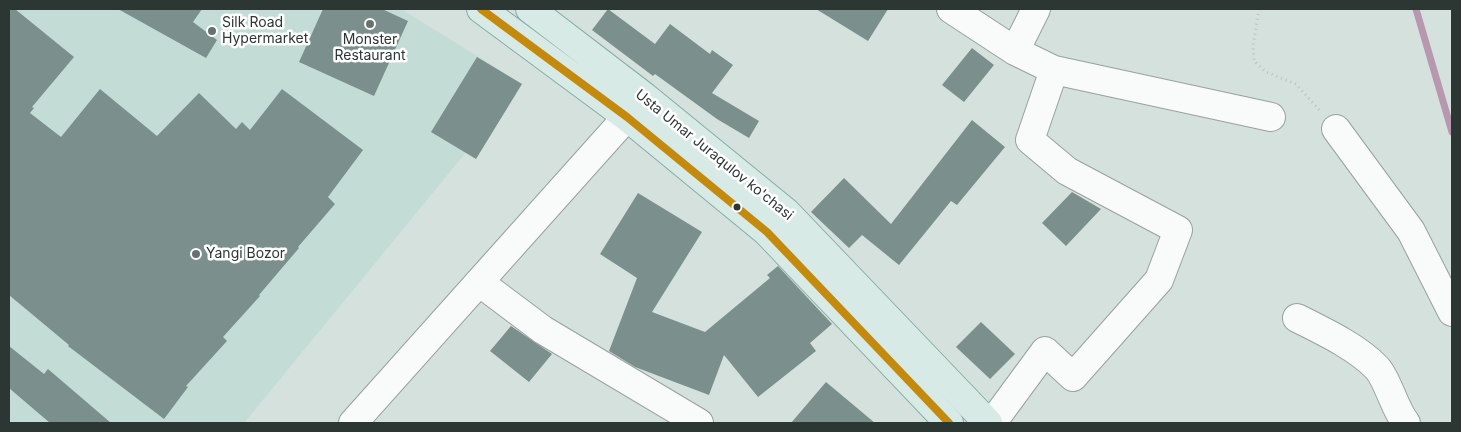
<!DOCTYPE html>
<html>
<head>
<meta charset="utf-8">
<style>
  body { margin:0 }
  #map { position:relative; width:1461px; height:432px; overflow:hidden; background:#d4e1dd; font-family:Inter,sans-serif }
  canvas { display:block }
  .frame { position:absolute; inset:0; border:10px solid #2c3633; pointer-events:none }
</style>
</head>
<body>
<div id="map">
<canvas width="1461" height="432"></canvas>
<div class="frame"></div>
</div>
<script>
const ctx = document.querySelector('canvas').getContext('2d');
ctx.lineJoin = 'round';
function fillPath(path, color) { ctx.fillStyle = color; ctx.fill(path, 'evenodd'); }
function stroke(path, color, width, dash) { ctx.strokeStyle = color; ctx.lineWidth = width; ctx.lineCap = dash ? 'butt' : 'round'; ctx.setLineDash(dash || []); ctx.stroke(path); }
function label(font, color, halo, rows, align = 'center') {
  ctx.font = font + ' Inter,sans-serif'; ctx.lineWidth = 5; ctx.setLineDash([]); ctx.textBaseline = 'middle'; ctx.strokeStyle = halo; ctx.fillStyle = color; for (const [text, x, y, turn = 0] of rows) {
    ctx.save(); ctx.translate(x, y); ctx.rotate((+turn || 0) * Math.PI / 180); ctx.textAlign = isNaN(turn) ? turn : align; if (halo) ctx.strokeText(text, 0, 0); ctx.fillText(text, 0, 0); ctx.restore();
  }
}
const built = new Path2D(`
  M 9,9 L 401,9 L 522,84 L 244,423 L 9,423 Z`);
const stream = new Path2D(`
  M 1416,9 L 1452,132`);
const building = new Path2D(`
  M 9,9 L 15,9 L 74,57 L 32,107 L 34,108 L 30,113 L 61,137 L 100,89 L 157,136 L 199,93 L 236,129 L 242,122 L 250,130 L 282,89 L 363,150 L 328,197 L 335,204 L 298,247 L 299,248 L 259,295 L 260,296 L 223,337 L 227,341 L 186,386 L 188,387 L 164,419 L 68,346 L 69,345 L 9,295 Z
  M 118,9 L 202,9 L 193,22 L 217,40 L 206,58 Z
  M 323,9 L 382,9 L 408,21 L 374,96 L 299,62 Z
  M 608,9 L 655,44 L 670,24 L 710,54 L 712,50 L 733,65 L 712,93 L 759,121 L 749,138 L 717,119 L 655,74 L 653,76 L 592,30 Z
  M 816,9 L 888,9 L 868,41 Z
  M 972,48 L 994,65 L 964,102 L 942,85 Z
  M 477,57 L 522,84 L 476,159 L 431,132 Z
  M 972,120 L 1005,147 L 957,205 L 951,201 L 899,265 L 862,235 L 849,248 L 811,212 L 844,178 L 891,224 Z
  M 1072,192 L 1101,209 L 1066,246 L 1042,223 Z
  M 638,193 L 702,232 L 652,312 L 705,332 L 770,278 L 767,275 L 778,266 L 832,324 L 810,343 L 816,351 L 758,397 L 724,355 L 709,395 L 635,367 L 609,351 L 637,278 L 600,254 Z
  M 981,322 L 1015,354 L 990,379 L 956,347 Z
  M 511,326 L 552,354 L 529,382 L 490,351 Z
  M 9,346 L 44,374 L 48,369 L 111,423 L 50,423 L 9,388 Z
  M 826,382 L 875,423 L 791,423 Z`);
const path = new Path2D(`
  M 1259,9 L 1253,46 L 1254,61 L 1266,72 L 1296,84 L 1321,112`);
const minor = new Path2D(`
  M 951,9 L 1015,51 L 1054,70 L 1271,117
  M 1015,51 L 1036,9
  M 1336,129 L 1411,231 L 1452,312
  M 479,282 L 543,330 L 699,423
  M 1297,318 C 1323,331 1357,347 1377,368 C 1388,380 1394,408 1406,423
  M 353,423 L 642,100
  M 992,423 L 1045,351 L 1073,377 L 1159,280 L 1178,230 L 1067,171 L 1030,140 L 1054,70`);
const major = new Path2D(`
  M 481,9 L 627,117 L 767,232 L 949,423
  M 530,9 L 645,97 L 786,212 L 988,423`);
const bus1 = new Path2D(`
  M 481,9 L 627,117 L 767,232 L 949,423`);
const markers = [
  [370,24,5,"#67726e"],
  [212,31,5,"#67726e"],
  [737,207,4.5,"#2c3633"],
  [196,254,5,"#67726e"]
];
const poiNames = [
  ["Silk Road",222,23],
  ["Hypermarket",222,39],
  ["Monster",370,40,"center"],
  ["Restaurant",370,56,"center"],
  ["Yangi Bozor",206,254]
];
const streetNames = [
  ["Usta Umar Juraqulov ko'chasi",714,155,39]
];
fillPath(built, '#c3dcd5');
stroke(stream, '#b798af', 7);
fillPath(building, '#7b908c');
stroke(minor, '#98a29f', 30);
stroke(major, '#88aca5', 30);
stroke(path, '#bdc1c0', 3, [1, 4]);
stroke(minor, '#f9fafa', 28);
stroke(major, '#d7eae6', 28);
stroke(bus1, '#c48a0d', 8);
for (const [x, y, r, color] of markers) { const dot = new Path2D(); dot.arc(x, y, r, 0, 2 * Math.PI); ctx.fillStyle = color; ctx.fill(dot); stroke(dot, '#fff', 2); }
label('14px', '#2c3633', '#fff', poiNames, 'left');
label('14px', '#2c3633', '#fff', streetNames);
</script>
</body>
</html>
